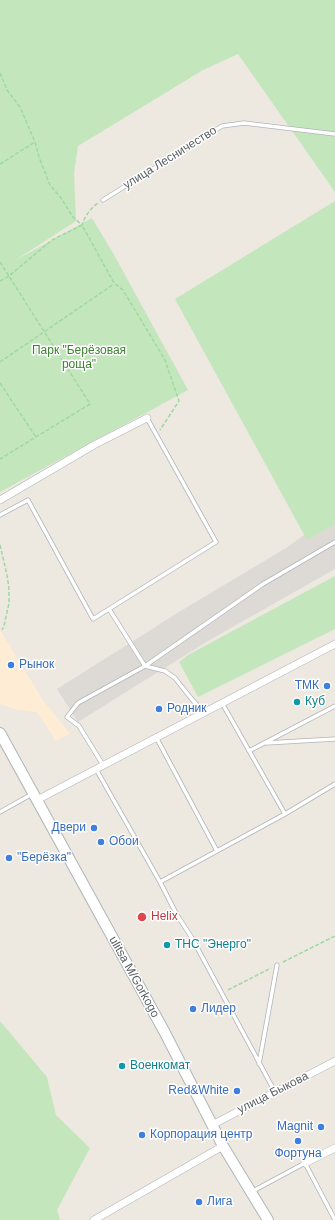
<!DOCTYPE html>
<html>
<head>
<meta charset="utf-8">
<style>
  body { margin:0 }
  canvas { display:block; background:#ede8e0 }
</style>
</head>
<body>
<canvas width="335" height="1220"></canvas>
<script>
const ctx = document.querySelector('canvas').getContext('2d');
ctx.lineJoin = 'round';
function fillPath(path, color) { ctx.fillStyle = color; ctx.fill(path, 'evenodd'); }
function stroke(path, color, width, dash) { ctx.strokeStyle = color; ctx.lineWidth = width; ctx.lineCap = dash ? 'butt' : 'round'; ctx.setLineDash(dash || []); ctx.stroke(path); }
function label(font, color, halo, rows, align = 'center') {
  ctx.font = font + ' Helvetica,sans-serif'; ctx.lineWidth = 3; ctx.setLineDash([]); ctx.textBaseline = 'middle'; ctx.strokeStyle = halo; ctx.fillStyle = color; for (const [text, x, y, turn = 0] of rows) {
    ctx.save(); ctx.translate(x, y); ctx.rotate((+turn || 0) * Math.PI / 180); ctx.textAlign = isNaN(turn) ? turn : align; if (halo) ctx.strokeText(text, 0, 0); ctx.fillText(text, 0, 0); ctx.restore();
  }
}
const commercial = new Path2D(`
  M 0,630 L 43,700 L 70,734 L 56,741 L 37,712 L 18,710 L 0,704 Z`);
const industrial = new Path2D(`
  M 335,517 L 335,569 L 208,641 L 78,722 L 57,689 L 179,612 L 286,548 L 314,528 Z`);
const green = new Path2D(`
  M 0,0 L 335,0 L 335,192 L 238,54 L 203,70 L 78,146 L 74,173 L 76,221 L 14,261 L 92,218 L 113,253 L 188,390 L 0,492 Z
  M 335,201 L 335,524 L 307,540 L 175,299 Z
  M 335,576 L 335,629 L 198,697 L 179,662 L 188,655 Z
  M 0,1021 L 47,1077 L 56,1115 L 90,1148 L 57,1210 L 60,1220 L 0,1220 Z`);
const path = new Path2D(`
  M 0,73 L 7,90 L 20,107 L 35,142 L 39,157 L 50,185 L 61,198 L 73,217 L 82,225 C 85,216 90,209 98,203
  M 0,164 L 35,142
  M 0,262 L 90,404 L 0,459
  M 0,281 L 9,276 L 52,240 L 82,225 L 114,283 L 123,290 L 165,360 L 179,401 L 160,430
  M 0,362 L 114,284
  M 0,383 L 36,437
  M 0,545 L 7,575 L 9,589 L 9,603 L 4,626 L 2,630
  M 283,962 L 335,936
  M 228,990 L 271,968`);
const service = new Path2D(`
  M 103,200 L 222,126 L 244,123 L 335,134
  M 147,418 L 216,542 L 109,609 L 145,666 L 165,671 L 175,678 L 190,697 L 203,712
  M 0,515 L 28,500 L 93,619 L 109,609
  M 222,703 L 285,814
  M 156,737 L 217,851
  M 266,743 L 335,739
  M 249,751 L 335,706
  M 103,765 L 79,726 L 67,717 L 78,703 L 145,666 L 263,584 L 335,542
  M 96,769 L 160,882 L 285,814 L 335,784
  M 0,812 L 32,794
  M 160,882 L 177,915 L 192,938 L 275,1092
  M 259,1064 L 277,965
  M 253,1191 L 305,1163 L 335,1220`);
const minor = new Path2D(`
  M 0,500 L 94,445 L 147,418
  M 37,800 L 335,644
  M 212,1125 L 335,1061
  M 305,1163 L 335,1148
  M 94,1220 L 223,1146`);
const secondary = new Path2D(`
  M 0,733 L 164,1031 L 223,1146 L 268,1220`);
const markers = [
  [11,665,4,"#3f7fe0"],
  [327,686,4,"#3f7fe0"],
  [297,702,4,"#0f9aa8"],
  [159,709,4,"#3f7fe0"],
  [94,828,4,"#3f7fe0"],
  [101,842,4,"#3f7fe0"],
  [9,858,4,"#3f7fe0"],
  [142,917,5,"#e0444e"],
  [167,945,4,"#0f9aa8"],
  [193,1009,4,"#3f7fe0"],
  [122,1066,4,"#0f9aa8"],
  [237,1091,4,"#3f7fe0"],
  [321,1127,4,"#3f7fe0"],
  [142,1135,4,"#3f7fe0"],
  [298,1141,4,"#3f7fe0"],
  [199,1202,4,"#3f7fe0"]
];
const streetNames = [
  ["улица Лесничество",170,158,-32],
  ["ulitsa M/Gorkogo",134,977,61],
  ["улица Быкова",273,1093,-27]
];
const parkNames = [
  ["Парк \"Берёзовая",79,351],
  ["роща\"",79,365]
];
const shopNames = [
  ["Рынок",19,665],
  ["ТМК",319,686,"right"],
  ["Родник",167,709],
  ["Двери",86,828,"right"],
  ["Обои",109,842],
  ["\"Берёзка\"",17,858],
  ["Лидер",201,1009],
  ["Red&White",229,1091,"right"],
  ["Magnit",313,1127,"right"],
  ["Корпорация центр",150,1135],
  ["Фортуна",298,1154,"center"],
  ["Лига",207,1202]
];
const cultureNames = [
  ["Куб",305,702],
  ["ТНС \"Энерго\"",175,945],
  ["Военкомат",130,1066]
];
const healthNames = [
  ["Helix",151,917]
];
fillPath(commercial, '#ffecd4');
fillPath(industrial, '#dddad5');
fillPath(green, '#c4e6bc');
stroke(service, '#b1b5b9', 5);
stroke(minor, '#b1b5b9', 8);
stroke(secondary, '#b0b6b9', 12);
stroke(path, '#9ed8a2', 1.5, [4, 2]);
stroke(service, '#fff', 3.5);
stroke(minor, '#fff', 7);
stroke(secondary, '#fff', 10);
for (const [x, y, r, color] of markers) { const dot = new Path2D(); dot.arc(x, y, r, 0, 2 * Math.PI); ctx.fillStyle = color; ctx.fill(dot); stroke(dot, '#fff', 1.5); }
label('12px', '#595f62', '#fff', streetNames);
label('12px', '#3d8230', '#fff', parkNames);
label('12px', '#366cbe', '#fff', shopNames, 'left');
label('12px', '#0d838f', '#fff', cultureNames, 'left');
label('12px', '#be3a42', '#fff', healthNames, 'left');
</script>
</body>
</html>
